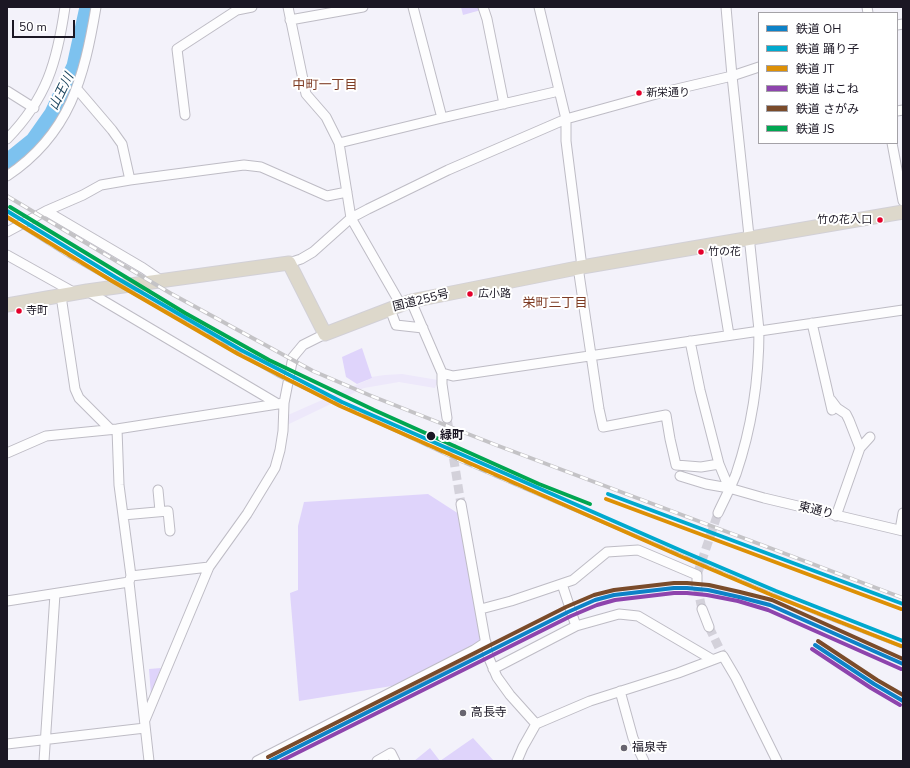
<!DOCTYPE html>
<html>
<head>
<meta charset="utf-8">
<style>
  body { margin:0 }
  #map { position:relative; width:910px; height:768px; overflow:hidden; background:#f3f2fa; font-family:"Nunito Sans","Noto Sans JP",sans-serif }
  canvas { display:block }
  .frame { position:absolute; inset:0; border:8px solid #1b1724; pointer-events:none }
  .legend { position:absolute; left:758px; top:12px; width:140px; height:132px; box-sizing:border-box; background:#fff; border:1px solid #a4a2a7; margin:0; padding:5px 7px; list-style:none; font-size:12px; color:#1b1724 }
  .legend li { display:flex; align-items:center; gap:8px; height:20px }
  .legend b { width:20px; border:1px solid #a4a2a7 }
  .scale { position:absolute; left:12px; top:20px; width:63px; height:18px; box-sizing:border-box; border:2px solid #1b1724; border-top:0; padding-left:5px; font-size:12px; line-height:14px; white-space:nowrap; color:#1b1724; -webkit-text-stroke:3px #fff; paint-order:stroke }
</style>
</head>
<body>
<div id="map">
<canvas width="910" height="768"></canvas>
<div class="frame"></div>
<ul class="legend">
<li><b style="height:5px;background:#0d82c7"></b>鉄道 OH</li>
<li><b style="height:5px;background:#00a9ce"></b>鉄道 踊り子</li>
<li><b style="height:5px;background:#dd9005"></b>鉄道 JT</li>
<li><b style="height:5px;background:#8e44ad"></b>鉄道 はこね</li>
<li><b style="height:5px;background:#7a4b2a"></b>鉄道 さがみ</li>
<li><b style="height:5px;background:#00a651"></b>鉄道 JS</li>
</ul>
<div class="scale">50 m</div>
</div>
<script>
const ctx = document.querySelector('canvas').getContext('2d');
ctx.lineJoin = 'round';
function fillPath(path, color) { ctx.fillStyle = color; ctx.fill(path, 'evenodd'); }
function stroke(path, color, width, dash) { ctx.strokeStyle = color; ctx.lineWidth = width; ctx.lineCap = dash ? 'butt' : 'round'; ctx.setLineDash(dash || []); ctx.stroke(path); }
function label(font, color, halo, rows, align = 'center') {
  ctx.font = font + ' "Nunito Sans","Noto Sans JP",sans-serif'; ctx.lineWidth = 4; ctx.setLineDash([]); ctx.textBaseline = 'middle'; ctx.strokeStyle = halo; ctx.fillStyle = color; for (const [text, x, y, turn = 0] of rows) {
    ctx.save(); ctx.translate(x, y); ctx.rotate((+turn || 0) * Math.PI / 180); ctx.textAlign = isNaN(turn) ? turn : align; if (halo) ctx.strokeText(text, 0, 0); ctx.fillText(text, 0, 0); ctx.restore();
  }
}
const built = new Path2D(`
  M 402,374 L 438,380 L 435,388 L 399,382 L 364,388 L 287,425 L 288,415 L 372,378 L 371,377 L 385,375 Z`);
const green = new Path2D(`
  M 461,7 L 480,7 L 481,10 L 463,15 Z
  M 362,348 L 372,378 L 357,384 L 346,377 L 342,357 Z
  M 428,494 L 459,514 L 482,640 L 472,648 L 398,685 L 299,701 L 290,593 L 298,590 L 298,526 L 304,502 Z
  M 161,668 L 151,695 L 149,669 Z
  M 473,738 L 494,761 L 440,761 Z
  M 430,748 L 440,761 L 414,761 Z`);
const river = new Path2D(`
  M 7,161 L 33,140 L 52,113 L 74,66 L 87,7`);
const minorTunnel = new Path2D(`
  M 447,418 L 461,504
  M 697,575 L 718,513
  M 697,586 L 702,609
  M 709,627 L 723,656`);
const minor = new Path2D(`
  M 288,7 L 306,94 L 326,117 L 339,143 L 351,218 L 401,305
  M 413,7 L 442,118
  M 483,7 L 487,19 L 504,104
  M 539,7 L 566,119 L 566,141 L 582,267
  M 867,7 L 868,13
  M 290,20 L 363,7
  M 897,25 L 903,24
  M 77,89 L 112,130 L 122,144 L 130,180
  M 7,91 L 34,108
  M 897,111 L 903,110
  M 185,115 L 177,49 L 237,10 L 252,7
  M 7,139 C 47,98 57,62 65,7
  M 339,143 L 442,118 L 559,91
  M 892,143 L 903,201
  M 7,176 C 70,134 84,78 96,7
  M 46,211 L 143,268 L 162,281
  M 7,232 L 46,211 L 83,195 L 101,185 L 130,180 L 244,165 L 261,167 L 327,196 L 347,192
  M 714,244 L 729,335
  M 7,255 L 75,293
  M 289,263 L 301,259 L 313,252 L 351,218 L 368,209 L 448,170 L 566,119 L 660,93 L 732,76 L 759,67
  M 578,267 L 599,409 L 603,427 L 666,415 L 670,439 L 676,465 L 701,467 L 719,464
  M 87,291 L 278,404
  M 61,296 L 75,389 L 79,398 L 110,429
  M 411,301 L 442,373 L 442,384 L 447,418
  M 390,309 L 396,325 L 423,328
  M 812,323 L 832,410
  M 690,341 L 700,390 L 719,464 L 729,488
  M 442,373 L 453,376 L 903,310
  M 831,400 L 837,408 L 846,414 L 849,420 L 860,448
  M 117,429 L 119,485 L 131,576 L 129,582 L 149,761
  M 7,453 L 46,436 L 117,429 L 284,403
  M 680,476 L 706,484 L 729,488 L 764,498 L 903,531
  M 158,490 L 160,511
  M 461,504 L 488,656 L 497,677 L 510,695 L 536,724
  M 718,513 C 724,500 731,487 736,474 C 752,427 759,380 759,330 L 732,76 L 726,7
  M 123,515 L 168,511 L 170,531
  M 836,516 L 860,448 L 870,437
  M 900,530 L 903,513
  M 131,576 L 209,567
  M 562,584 L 576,626
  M 7,601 L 129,582
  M 481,609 L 511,601 L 573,580 L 607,552 L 638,550 L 697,575 L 697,586
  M 702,609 L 709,627
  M 493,669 L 576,626 L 619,614 L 638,616 L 713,660
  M 620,691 L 633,738 L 644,761
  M 145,720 L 209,567 L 247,514 L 275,468 L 280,450 L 283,431 L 284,403 L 293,357 L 303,345 L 325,334
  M 7,744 L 145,728
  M 44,761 L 55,594
  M 257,761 L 474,650 L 486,642
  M 377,761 L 391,753 L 395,761
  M 517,761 L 523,747 L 536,724 L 590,701 L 678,673 L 723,656 L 736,678 L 777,761`);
const highway = new Path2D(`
  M 7,305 L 87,291 L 289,263 L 325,334 L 411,301 L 582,267 L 903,212`);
const rail = new Path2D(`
  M 7,196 L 170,293 L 313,371 L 369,395 L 496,445 L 903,598
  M 7,217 L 72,258 L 279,376 L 461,461 L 729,576 L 818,614 L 903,647`);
const rail1 = new Path2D(`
  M 815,645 L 874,684 L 903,701
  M 270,761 L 568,612 L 595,600 L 614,595 L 674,588 L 687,588 L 708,590 L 739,597 L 770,605 L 903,664`);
const rail2 = new Path2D(`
  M 7,211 L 115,277 L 241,350 L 342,402 L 682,551 L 776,591 L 903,641
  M 608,494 L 903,604`);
const rail3 = new Path2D(`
  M 7,217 L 112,281 L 238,354 L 340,406 L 680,556 L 774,596 L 901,646
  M 606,499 L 901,609`);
const rail4 = new Path2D(`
  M 812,649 L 871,688 L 900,705
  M 281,761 L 571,616 L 597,605 L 615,600 L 674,593 L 687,593 L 707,595 L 738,601 L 768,610 L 901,669`);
const rail5 = new Path2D(`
  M 818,641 L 877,680 L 903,695
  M 268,757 L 566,607 L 594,595 L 614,590 L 674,583 L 687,583 L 709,585 L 740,592 L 772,600 L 903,659`);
const rail6 = new Path2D(`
  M 10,207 L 185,313 L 269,360 L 374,410 L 539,484 L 590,504`);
const markers = [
  [639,93,3.5,"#e4002b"],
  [880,220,3.5,"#e4002b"],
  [701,252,3.5,"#e4002b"],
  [470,294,3.5,"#e4002b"],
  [19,311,3.5,"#e4002b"],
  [431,436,5,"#1b1724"],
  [463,713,4,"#67646f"],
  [624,748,4,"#67646f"]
];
const busNames = [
  ["新栄通り",646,93],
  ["竹の花入口",872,220,"right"],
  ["竹の花",708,252],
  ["広小路",478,294],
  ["寺町",26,311]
];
const streetNames = [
  ["国道255号",421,301,-14],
  ["東通り",816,511,14]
];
const stopNames = [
  ["緑町",440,436]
];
const poiNames = [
  ["高長寺",471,713],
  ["福泉寺",632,748]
];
const neighbourhoodNames = [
  ["中町一丁目",325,86],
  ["栄町三丁目",555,304]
];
const waterNames = [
  ["山王川",62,92,-64]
];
fillPath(built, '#ede8fa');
fillPath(green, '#dfd4fb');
stroke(river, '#7dc2ef', 15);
stroke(minorTunnel, '#d3d1da', 9, [9, 4.5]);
stroke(minor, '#bebcc5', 11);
stroke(highway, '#d2d0d6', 15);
stroke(minor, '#fdfdfe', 9);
stroke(highway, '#ddd8cb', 13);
stroke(rail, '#c4c3c6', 4);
stroke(rail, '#fff', 2.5, [8]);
stroke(rail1, '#0d82c7', 4);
stroke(rail2, '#00a9ce', 4);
stroke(rail3, '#dd9005', 4);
stroke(rail4, '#8e44ad', 4);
stroke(rail5, '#7a4b2a', 4);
stroke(rail6, '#00a651', 4);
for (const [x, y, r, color] of markers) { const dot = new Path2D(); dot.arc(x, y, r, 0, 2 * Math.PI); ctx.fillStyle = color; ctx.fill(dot); stroke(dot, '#fff', 1.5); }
label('11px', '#1b1724', '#fff', busNames, 'left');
label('12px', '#1b1724', '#fff', streetNames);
label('bold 12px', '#1b1724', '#fff', stopNames, 'left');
label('12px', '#1b1724', '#fff', poiNames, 'left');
label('13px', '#7e3b23', '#fff', neighbourhoodNames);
label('italic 13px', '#1d465f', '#fff', waterNames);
</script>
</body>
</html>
